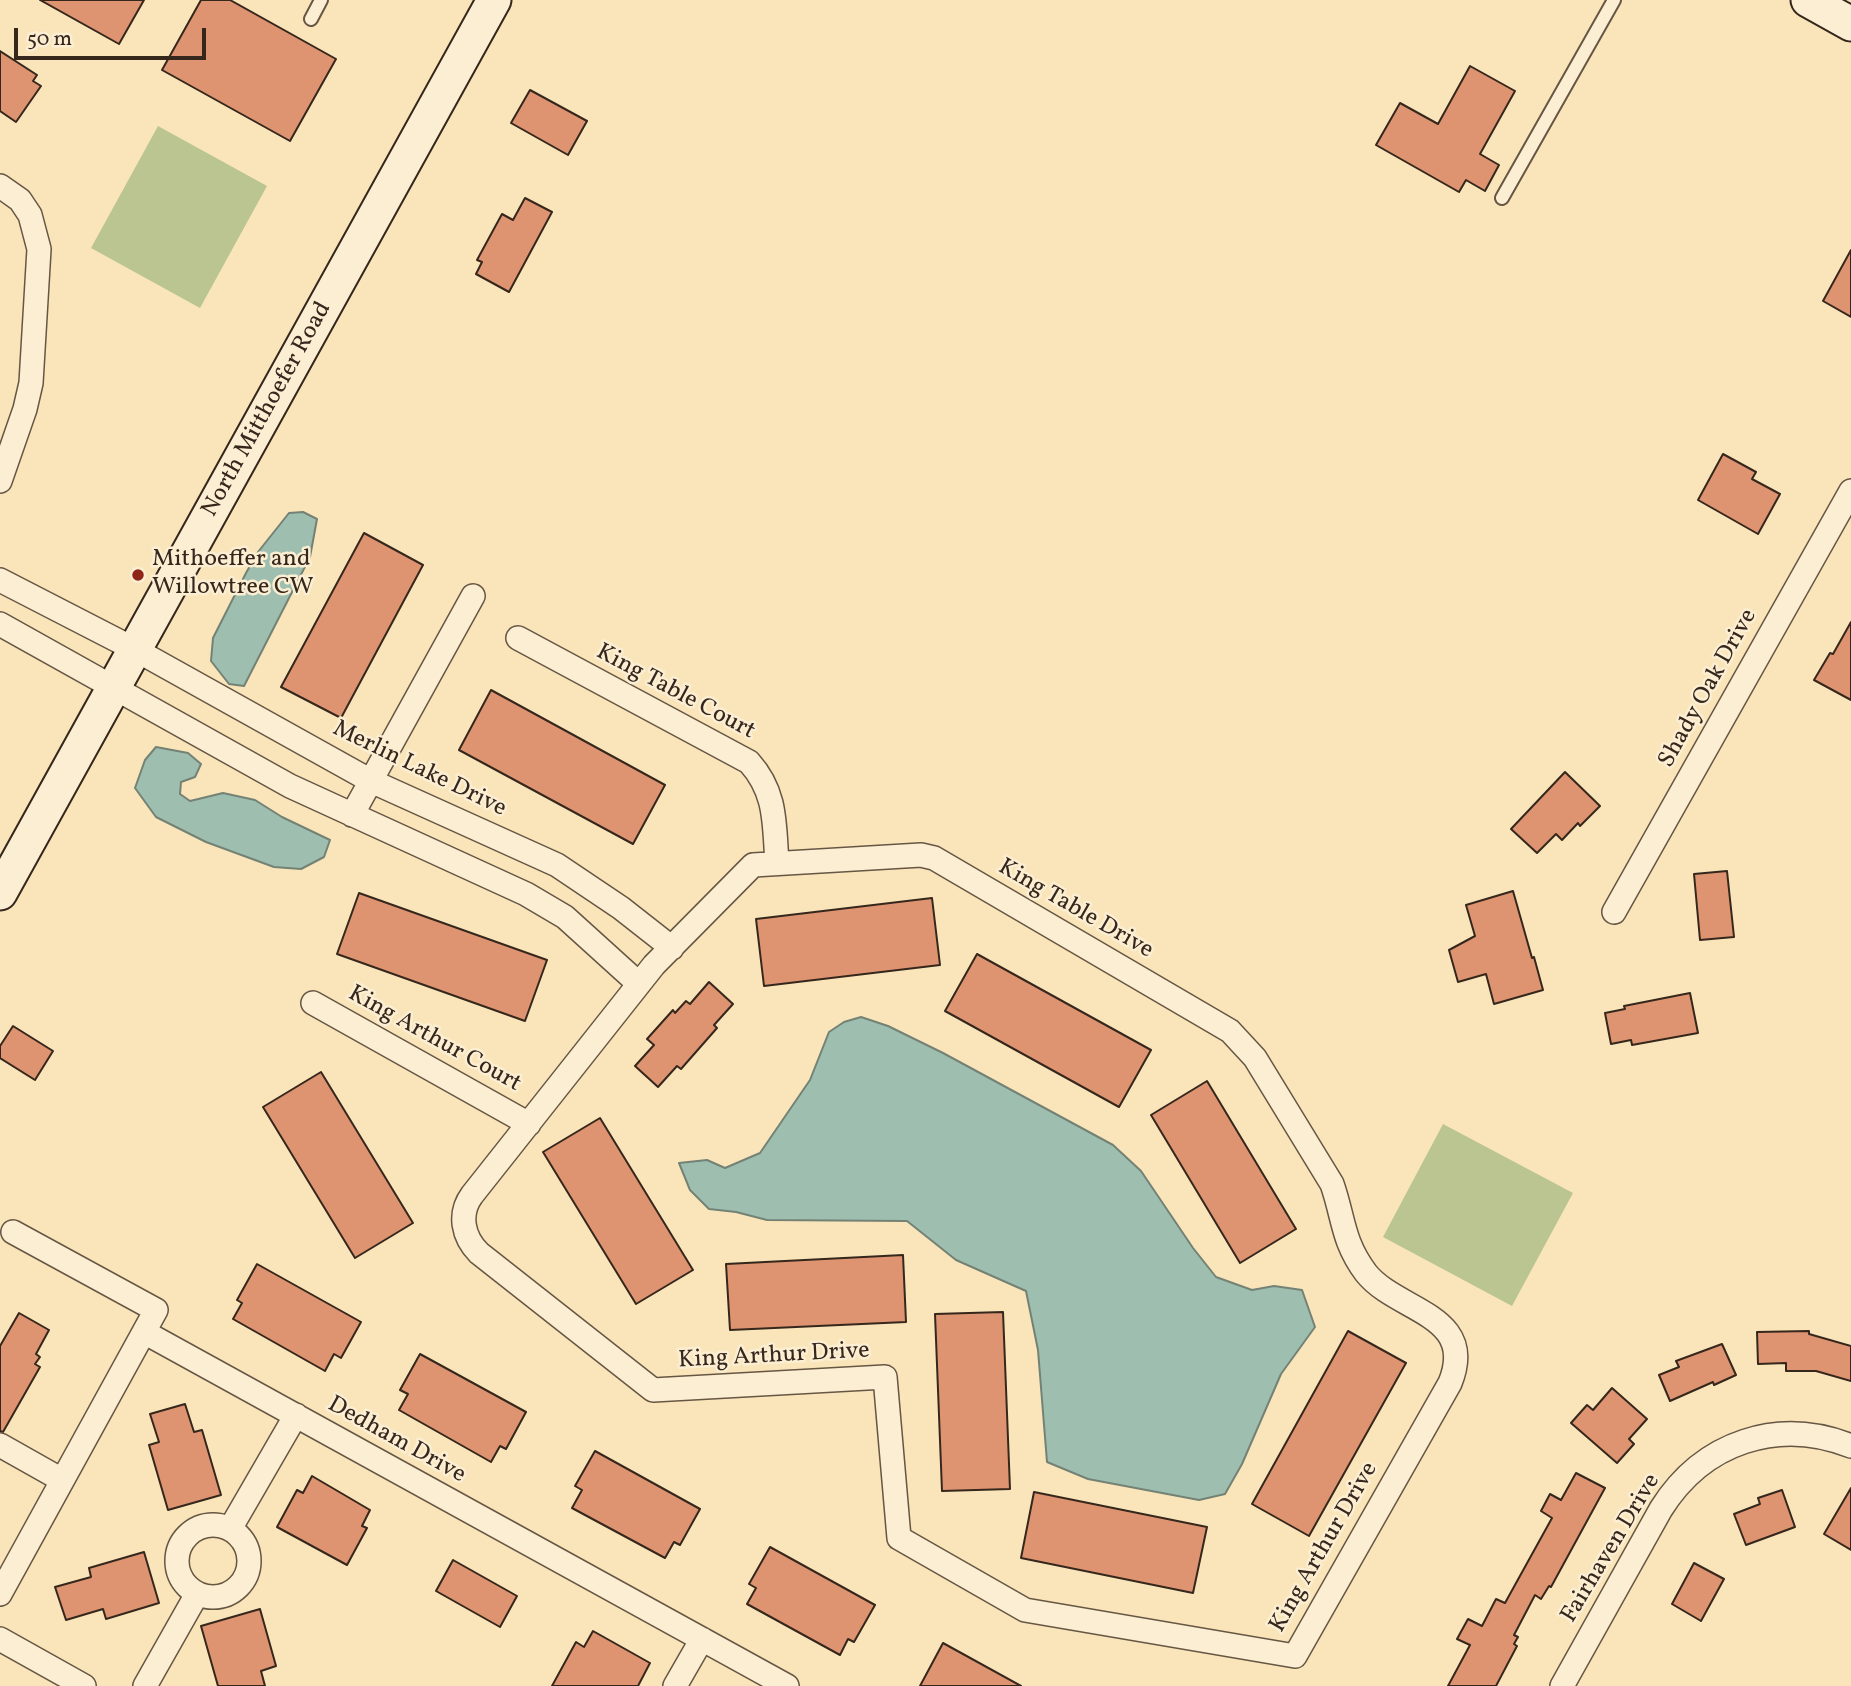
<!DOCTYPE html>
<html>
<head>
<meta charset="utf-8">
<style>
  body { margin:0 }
  #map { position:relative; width:1851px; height:1686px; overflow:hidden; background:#f9e5b9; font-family:Vollkorn,serif }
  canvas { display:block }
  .scale { position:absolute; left:14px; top:28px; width:192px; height:32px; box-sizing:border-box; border:4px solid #36271d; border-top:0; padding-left:9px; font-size:21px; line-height:24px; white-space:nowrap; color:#36271d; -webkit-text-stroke:5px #fbeed2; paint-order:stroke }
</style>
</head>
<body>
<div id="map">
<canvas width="1851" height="1686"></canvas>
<div class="scale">50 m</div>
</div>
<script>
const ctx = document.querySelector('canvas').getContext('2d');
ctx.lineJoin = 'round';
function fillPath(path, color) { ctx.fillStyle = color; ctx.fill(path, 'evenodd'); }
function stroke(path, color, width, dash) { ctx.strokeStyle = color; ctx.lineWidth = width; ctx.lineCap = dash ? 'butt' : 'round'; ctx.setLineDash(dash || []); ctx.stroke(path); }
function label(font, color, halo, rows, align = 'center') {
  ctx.font = font + ' Vollkorn,serif'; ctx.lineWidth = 5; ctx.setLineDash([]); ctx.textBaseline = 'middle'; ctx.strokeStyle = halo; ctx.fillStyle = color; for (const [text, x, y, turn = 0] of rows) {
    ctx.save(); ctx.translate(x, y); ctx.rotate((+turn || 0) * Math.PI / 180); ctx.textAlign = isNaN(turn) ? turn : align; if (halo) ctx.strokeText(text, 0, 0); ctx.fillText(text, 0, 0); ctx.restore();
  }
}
const green = new Path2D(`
  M 158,126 L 267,186 L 200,308 L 91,248 Z
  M 1443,1124 L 1573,1193 L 1512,1306 L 1383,1237 Z`);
const water = new Path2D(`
  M 303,512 L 317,519 L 310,557 L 244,686 L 229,684 L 211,661 L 213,638 L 246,573 L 258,552 L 289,513 Z
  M 156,747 L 188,753 L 201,764 L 195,777 L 181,782 L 180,794 L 190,801 L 223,793 L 255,800 L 282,817 L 330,840 L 324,857 L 301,869 L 274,867 L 206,842 L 156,817 L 135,788 L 145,760 Z
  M 861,1017 L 888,1026 L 943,1053 L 1113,1145 L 1141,1171 L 1193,1248 L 1216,1277 L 1252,1290 L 1274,1286 L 1302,1290 L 1315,1327 L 1281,1374 L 1242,1464 L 1225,1494 L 1199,1500 L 1088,1479 L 1047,1462 L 1038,1350 L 1026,1291 L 956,1260 L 907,1221 L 767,1220 L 736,1212 L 709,1209 L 690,1190 L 679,1163 L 707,1160 L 725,1168 L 760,1153 L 810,1080 L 829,1032 L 844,1022 Z`);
const building = new Path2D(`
  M 40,0 L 144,0 L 119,44 Z
  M 201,0 L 230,0 L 336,59 L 290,141 L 162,70 Z
  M 0,51 L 37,75 L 33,81 L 41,86 L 16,122 L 0,111 Z
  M 1470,66 L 1515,91 L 1480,154 L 1499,165 L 1485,191 L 1466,180 L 1459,192 L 1376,145 L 1400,103 L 1438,124 Z
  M 530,90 L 587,121 L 568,155 L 511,123 Z
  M 525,198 L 552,212 L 509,292 L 476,274 L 482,262 L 477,260 L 502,214 L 513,220 Z
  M 1851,250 L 1851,317 L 1823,301 Z
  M 1723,454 L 1756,472 L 1752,479 L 1780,494 L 1758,534 L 1698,500 Z
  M 364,533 L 423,565 L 341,718 L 281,687 Z
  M 1851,622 L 1851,700 L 1814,680 L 1830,653 L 1833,654 Z
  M 491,690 L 665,785 L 633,844 L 459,750 Z
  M 1565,772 L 1600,806 L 1580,826 L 1578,823 L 1562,840 L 1556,834 L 1537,853 L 1511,829 Z
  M 1727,871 L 1734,937 L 1700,940 L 1694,874 Z
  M 1513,891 L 1532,958 L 1534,957 L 1543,990 L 1494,1004 L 1486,974 L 1458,982 L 1449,950 L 1475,936 L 1466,905 Z
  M 359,893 L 547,960 L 525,1021 L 337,954 Z
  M 932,898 L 940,965 L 764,986 L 756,919 Z
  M 977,954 L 1151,1050 L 1119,1107 L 945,1011 Z
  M 709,982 L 733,1004 L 714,1025 L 717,1028 L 681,1069 L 677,1066 L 658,1087 L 635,1066 L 654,1045 L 647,1039 L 673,1010 L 675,1013 L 686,1001 L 690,1004 Z
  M 1690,993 L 1698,1033 L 1632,1045 L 1631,1040 L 1611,1044 L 1605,1013 L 1625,1009 L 1624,1006 Z
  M 13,1026 L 53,1051 L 35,1080 L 0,1058 L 0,1046 Z
  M 321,1072 L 413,1223 L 355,1258 L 263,1107 Z
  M 1207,1081 L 1296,1229 L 1240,1263 L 1151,1115 Z
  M 600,1118 L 693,1270 L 636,1304 L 543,1152 Z
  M 903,1255 L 906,1322 L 730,1330 L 726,1264 Z
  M 257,1264 L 361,1322 L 341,1358 L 334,1354 L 325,1371 L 233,1319 L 242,1303 L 237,1300 Z
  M 1003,1312 L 1010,1489 L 942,1491 L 935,1314 Z
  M 19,1313 L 49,1330 L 36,1354 L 40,1357 L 35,1364 L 40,1367 L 3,1432 L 0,1431 L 0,1346 Z
  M 1348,1331 L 1406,1363 L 1309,1536 L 1252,1504 Z
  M 1809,1331 L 1809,1334 L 1851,1346 L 1851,1381 L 1816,1371 L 1786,1371 L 1786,1363 L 1758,1364 L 1757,1332 Z
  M 1722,1344 L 1736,1375 L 1714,1385 L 1713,1382 L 1670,1401 L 1659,1375 L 1679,1367 L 1676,1361 Z
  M 420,1354 L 526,1412 L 506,1449 L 500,1446 L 491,1462 L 399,1410 L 408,1394 L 400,1390 Z
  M 1612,1388 L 1647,1419 L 1629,1439 L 1634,1444 L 1617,1463 L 1571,1423 L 1587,1405 L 1593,1410 Z
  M 185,1404 L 194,1432 L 202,1430 L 221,1495 L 168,1510 L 149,1445 L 159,1442 L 150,1414 Z
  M 595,1451 L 700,1509 L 680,1545 L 674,1542 L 665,1558 L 572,1508 L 582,1490 L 575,1486 Z
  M 1576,1473 L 1605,1488 L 1551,1587 L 1549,1586 L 1541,1599 L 1535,1595 L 1514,1635 L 1518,1637 L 1514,1644 L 1517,1646 L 1496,1686 L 1448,1686 L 1470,1645 L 1457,1639 L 1468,1619 L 1482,1626 L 1496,1599 L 1505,1603 L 1552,1518 L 1541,1511 L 1550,1494 L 1561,1500 Z
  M 312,1476 L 370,1510 L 362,1526 L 367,1528 L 347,1565 L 277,1527 L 297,1490 L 303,1493 Z
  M 1851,1488 L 1851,1550 L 1824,1534 Z
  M 1782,1490 L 1795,1527 L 1746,1545 L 1734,1514 L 1760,1504 L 1758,1498 Z
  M 1034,1492 L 1207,1527 L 1193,1593 L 1021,1558 Z
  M 770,1547 L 875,1605 L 854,1642 L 848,1639 L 840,1655 L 747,1604 L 756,1588 L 749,1584 Z
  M 144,1552 L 159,1603 L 106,1619 L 103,1609 L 66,1620 L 55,1587 L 91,1577 L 89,1568 Z
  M 453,1560 L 517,1596 L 500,1627 L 436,1591 Z
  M 1694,1563 L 1724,1579 L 1701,1621 L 1672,1604 Z
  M 260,1609 L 276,1666 L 261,1671 L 265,1686 L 218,1686 L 201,1626 Z
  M 593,1631 L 650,1663 L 638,1686 L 552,1686 L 576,1642 L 584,1647 Z
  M 943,1643 L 1021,1686 L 920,1686 Z`);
const service = new Path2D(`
  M 311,19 L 321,0
  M 1502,198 L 1614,0`);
const minor = new Path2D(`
  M 0,186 L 20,200 L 30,215 L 39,249 L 31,383 L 25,409 L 0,481
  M 0,580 L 136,650 L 371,781 L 557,865 L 621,908 L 672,948
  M 0,624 L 290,786 L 526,894 L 565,917 L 639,984
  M 518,638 L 749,762 C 777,793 774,824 777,863
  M 352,815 L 473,596
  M 921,855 L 934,858 L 1230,1031 L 1255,1058 L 1332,1184 C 1344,1218 1342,1241 1366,1273 C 1397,1312 1478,1314 1450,1383 L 1295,1656 L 1025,1610 L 899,1538 L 885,1377 L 653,1390 L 479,1253 C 463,1237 458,1214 472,1195 L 654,965 L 753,865 Z
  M 1614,912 L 1851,491
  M 313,1003 L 529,1124
  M 144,1332 L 787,1686
  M 0,1445 L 62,1480
  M177 1561a36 36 0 1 1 72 0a36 36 0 1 1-72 0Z
  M 230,1529 L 296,1415
  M 0,1594 L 156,1310 L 13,1232
  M 0,1639 L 84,1686
  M 145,1686 L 197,1594
  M 675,1686 L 702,1639
  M 1562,1686 L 1661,1509 C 1703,1442 1778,1417 1851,1446`);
const secondary = new Path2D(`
  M 1808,0 L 1851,24
  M 0,893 L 494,0`);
const markers = [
  [138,575,7,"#8f2418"]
];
const streetNames = [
  ["North Mitthoefer Road",268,410,-61],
  ["Shady Oak Drive",1709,689,-61],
  ["King Table Court",675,693,28],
  ["Merlin Lake Drive",419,770,26],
  ["King Table Drive",1075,910,30],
  ["King Arthur Court",434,1040,29],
  ["King Arthur Drive",774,1357,-3],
  ["Dedham Drive",396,1441,29],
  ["King Arthur Drive",1325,1548,-60],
  ["Fairhaven Drive",1612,1549,-59]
];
const poiNames = [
  ["Mithoeffer and",152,561],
  ["Willowtree CW",152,589]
];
fillPath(green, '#bbc591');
fillPath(water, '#9ebfb0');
stroke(water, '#748275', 2);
fillPath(building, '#de9470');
stroke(building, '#36271d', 2);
stroke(service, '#675644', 16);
stroke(minor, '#675644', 26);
stroke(secondary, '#36271d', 37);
stroke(service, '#fbeed2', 12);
stroke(minor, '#fbeed2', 23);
stroke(secondary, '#fbeed2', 33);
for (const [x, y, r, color] of markers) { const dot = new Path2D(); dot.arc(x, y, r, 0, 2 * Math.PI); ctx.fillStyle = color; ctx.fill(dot); stroke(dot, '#fbeed2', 2.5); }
label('24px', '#36271d', '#fbeed2', streetNames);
label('24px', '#36271d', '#fbeed2', poiNames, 'left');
</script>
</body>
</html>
